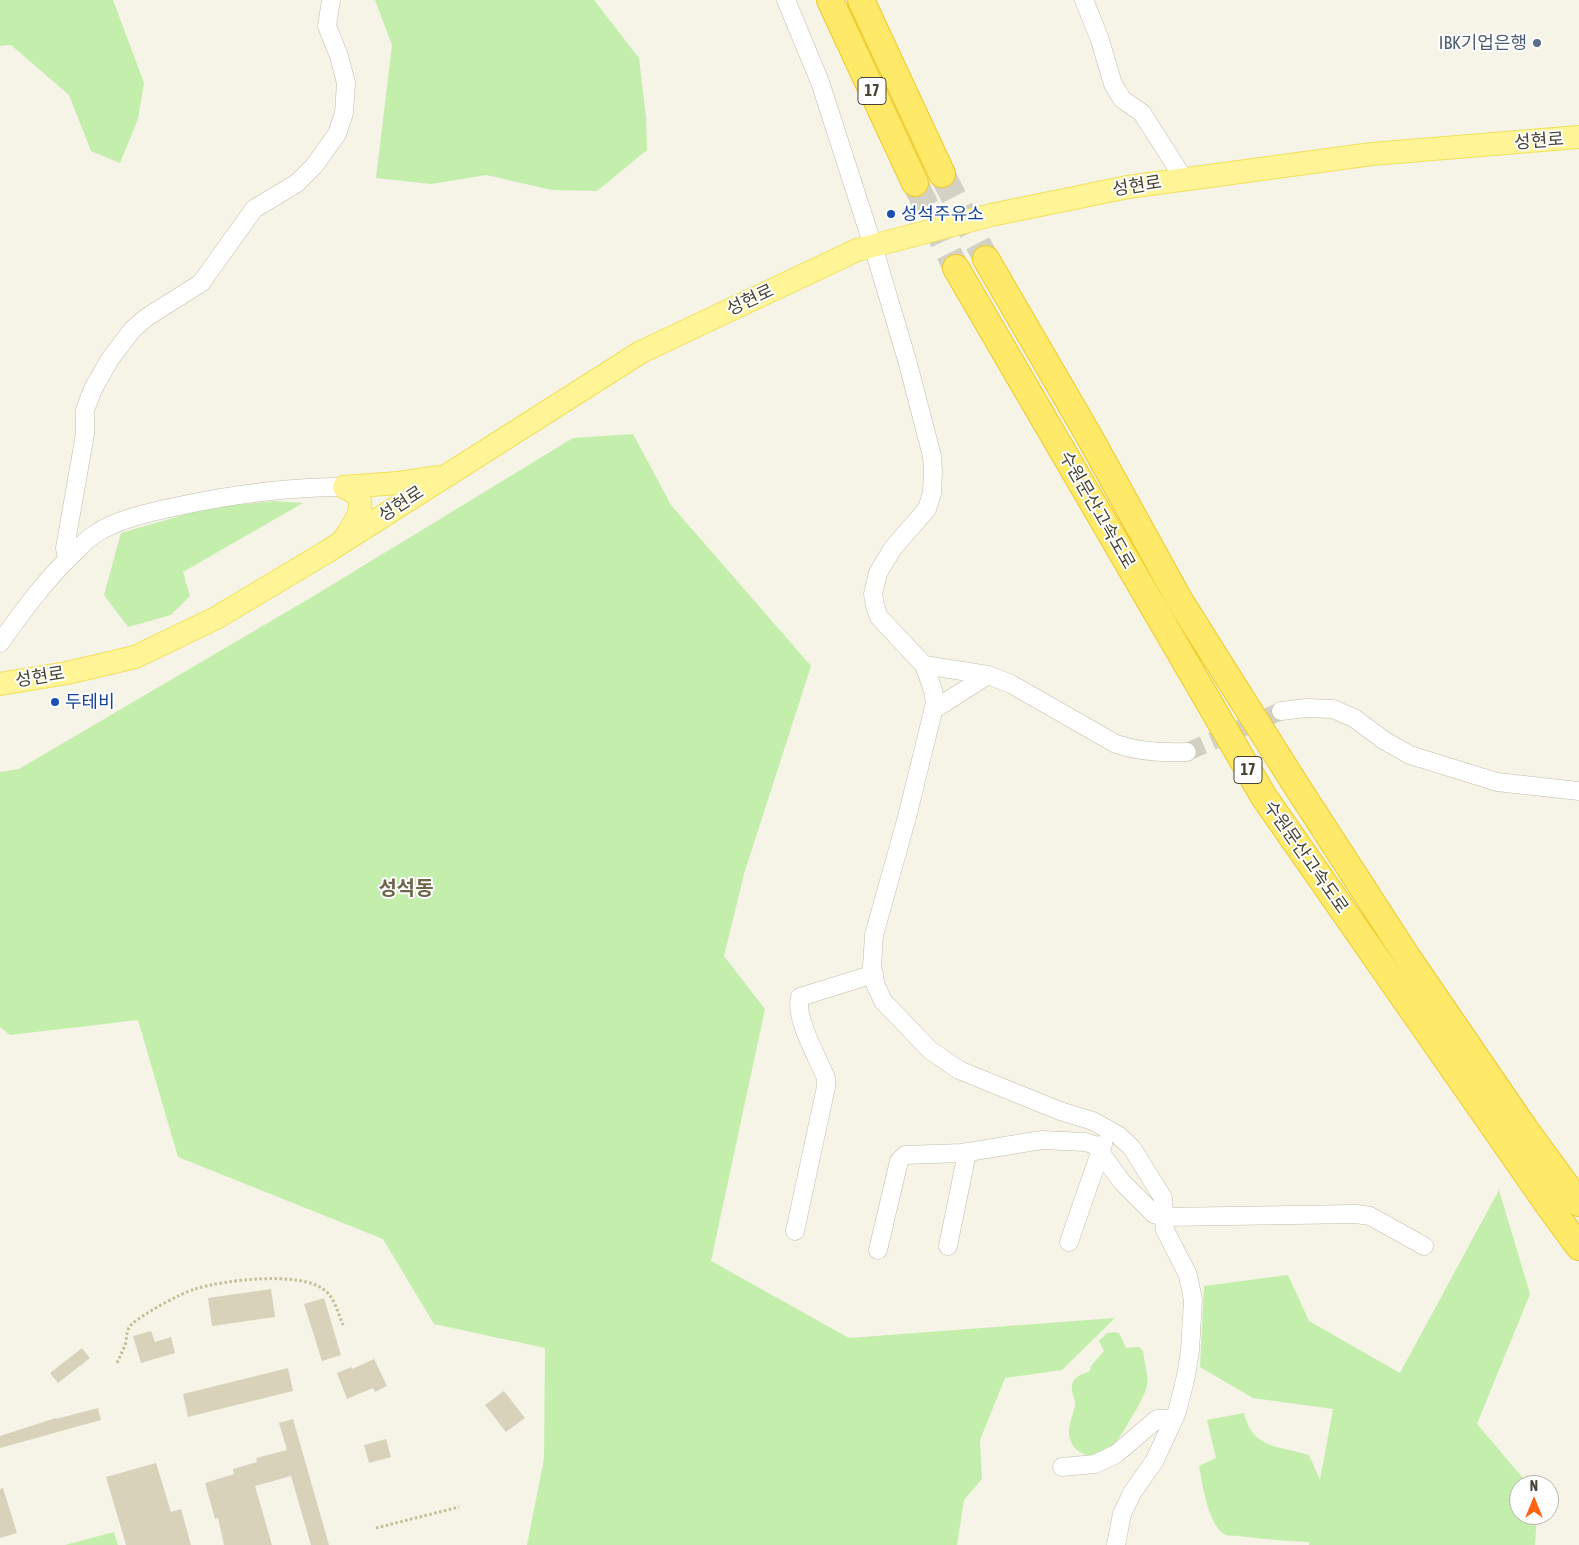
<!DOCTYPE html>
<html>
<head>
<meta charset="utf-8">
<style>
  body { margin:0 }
  #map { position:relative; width:1579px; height:1545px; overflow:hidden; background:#f5f4e7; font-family:"Asap Condensed",sans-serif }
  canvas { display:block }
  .north { position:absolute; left:1509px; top:1475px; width:50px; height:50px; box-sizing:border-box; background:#fff; border:1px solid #b6b5ae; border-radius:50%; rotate:0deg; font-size:14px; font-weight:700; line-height:20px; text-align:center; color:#494535 }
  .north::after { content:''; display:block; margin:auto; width:18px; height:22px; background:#ff6414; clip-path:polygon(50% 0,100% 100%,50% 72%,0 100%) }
</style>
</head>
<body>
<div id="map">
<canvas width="1579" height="1545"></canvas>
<div class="north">N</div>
</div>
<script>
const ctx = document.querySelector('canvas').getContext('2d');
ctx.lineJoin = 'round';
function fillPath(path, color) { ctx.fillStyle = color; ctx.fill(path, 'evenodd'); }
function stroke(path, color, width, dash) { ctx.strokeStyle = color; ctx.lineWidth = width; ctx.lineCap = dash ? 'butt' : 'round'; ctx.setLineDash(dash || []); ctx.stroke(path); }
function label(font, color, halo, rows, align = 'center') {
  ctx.font = font + ' "Asap Condensed","Noto Sans KR",sans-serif'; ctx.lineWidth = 4; ctx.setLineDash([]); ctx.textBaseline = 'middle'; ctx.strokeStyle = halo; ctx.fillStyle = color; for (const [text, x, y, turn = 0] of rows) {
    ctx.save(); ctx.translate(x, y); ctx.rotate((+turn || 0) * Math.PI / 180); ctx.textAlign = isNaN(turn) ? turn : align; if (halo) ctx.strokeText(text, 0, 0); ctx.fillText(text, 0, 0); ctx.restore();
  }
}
const green = new Path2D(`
  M 0,0 L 113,0 L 144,83 L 138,119 L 120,163 L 91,151 L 69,95 L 11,45 L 0,46 Z
  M 375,0 L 594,0 L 639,58 L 646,117 L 647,150 L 597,191 L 552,190 L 486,175 L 431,184 L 376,178 L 392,45 Z
  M 633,434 L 671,505 L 811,666 L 744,874 L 724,956 L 765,1009 L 711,1261 L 849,1338 L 1115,1318 L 1062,1370 L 1005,1378 L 980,1440 L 982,1479 L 964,1500 L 957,1545 L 527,1545 L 544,1459 L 545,1348 L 434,1324 L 383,1239 L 178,1157 L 138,1020 L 10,1035 L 0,1027 L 0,772 L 19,769 L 312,597 L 573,438 Z
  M 275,501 L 303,503 L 183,572 L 190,596 L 171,615 L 128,627 L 104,595 L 121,533 L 207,508 Z
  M 1499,1190 L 1530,1294 L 1477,1424 L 1529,1485 L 1519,1485 L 1519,1515 L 1537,1515 L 1535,1545 L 1309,1545 L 1309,1542 C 1285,1541 1263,1539 1239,1536 C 1234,1535 1229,1537 1224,1534 C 1207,1522 1203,1485 1199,1466 L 1216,1458 L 1207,1420 L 1244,1413 C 1252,1449 1280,1446 1309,1455 L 1320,1480 L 1333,1409 L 1253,1398 L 1200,1367 L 1204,1286 L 1288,1275 L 1309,1321 L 1400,1373 Z
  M 1114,1332 L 1119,1333 L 1126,1348 L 1139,1347 L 1143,1351 C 1144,1360 1149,1378 1147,1386 C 1145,1397 1115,1449 1105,1454 C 1088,1461 1069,1450 1069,1432 C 1069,1422 1073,1415 1075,1406 C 1076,1402 1074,1398 1073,1395 C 1069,1379 1077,1376 1090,1371 L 1091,1366 L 1104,1351 L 1099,1341 L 1107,1333 Z
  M 114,1532 L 118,1545 L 65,1545 Z`);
const building = new Path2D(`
  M 271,1289 L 275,1317 L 212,1326 L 208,1298 Z
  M 324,1298 L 341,1355 L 322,1361 L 304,1304 Z
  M 151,1331 L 155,1342 L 171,1337 L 175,1353 L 141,1363 L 133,1336 Z
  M 82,1348 L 90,1358 L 58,1383 L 50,1373 Z
  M 374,1359 L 387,1386 L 375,1392 L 373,1388 L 347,1399 L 337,1373 L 352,1367 L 352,1369 Z
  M 288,1368 L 293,1391 L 188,1417 L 183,1394 Z
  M 504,1391 L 525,1418 L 506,1432 L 485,1405 Z
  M 98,1408 L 101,1420 L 0,1448 L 0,1436 L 56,1418 L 56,1419 Z
  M 293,1419 L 329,1545 L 311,1545 L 291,1476 L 255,1486 L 272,1545 L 224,1545 L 218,1518 L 215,1519 L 205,1483 L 234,1474 L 233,1469 L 257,1462 L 256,1458 L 287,1450 L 279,1423 Z
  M 386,1439 L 391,1457 L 369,1463 L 364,1445 Z
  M 156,1463 L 171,1512 L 181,1509 L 191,1545 L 126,1545 L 106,1477 Z
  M 3,1488 L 17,1533 L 0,1538 L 0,1489 Z`);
const minorTunnel = new Path2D(`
  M 1187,752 L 1281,711`);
const highwayTunnel = new Path2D(`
  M 942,174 L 986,259
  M 915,183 L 956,268`);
const path = new Path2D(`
  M 117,1363 C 120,1356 124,1349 126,1342 C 127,1335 126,1330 132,1324 C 143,1314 181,1293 195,1289 C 224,1280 298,1271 323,1289 C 334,1296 338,1313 343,1325
  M 376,1528 L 459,1507`);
const minor = new Path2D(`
  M 786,0 L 820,82 L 873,246 L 907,360 L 932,456 L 933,471 L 932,493 L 927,509 L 893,548 L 878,573 L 873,594 L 875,606 L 879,617 L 924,665 L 933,690 L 935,703 L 907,817 L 874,935 L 872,967 L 876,986 L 883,1001 L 930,1050 L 959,1070 L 1060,1111 L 1093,1121 L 1118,1135 L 1132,1148 L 1163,1198 L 1165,1230 L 1188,1275 L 1193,1300 L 1190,1351 L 1186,1376 L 1177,1412 L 1155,1460 L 1132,1493 L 1122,1514 L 1116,1545
  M 1084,0 L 1099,37 L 1113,84 L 1122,99 L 1142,113 L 1184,179
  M 67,559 L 65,548 L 85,434 L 85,410 L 93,389 L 110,359 L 133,329 L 147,317 L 201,283 L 254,209 L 297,183 L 314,166 L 337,134 L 344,113 L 346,83 L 339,56 L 327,26 L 331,0
  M 0,643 C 23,611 46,579 75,552 C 81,546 87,539 95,534 C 118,519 147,513 174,507 C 229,495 287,487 344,487
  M 924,665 L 988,675 L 1011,684 L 1116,744 C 1139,752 1162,753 1187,752
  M 933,710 L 988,675
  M 1281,711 L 1306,708 L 1333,709 L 1354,718 L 1385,741 L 1410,755 L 1497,782 L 1579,791
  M 795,1231 L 826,1087 L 826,1078 C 818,1058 794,1018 800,997 L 874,974
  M 1069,1242 L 1103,1144
  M 948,1246 L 967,1153
  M 878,1250 L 899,1161 L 905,1155 L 962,1153 L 1042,1140 L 1085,1142 L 1095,1145 L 1122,1182 L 1154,1214 L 1165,1217 L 1356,1214 L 1370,1216 L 1424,1246
  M 1062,1467 L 1095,1464 L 1116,1454 L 1157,1419 L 1174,1418`);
const major = new Path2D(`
  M 344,539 C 351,529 366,510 358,496 C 355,492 348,489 344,487 L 398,483 L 437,477
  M 0,684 L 67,673 L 135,657 L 216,618 L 328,551 L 641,352 L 857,250 L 991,215 L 1128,187 L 1372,154 L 1579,137`);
const highway = new Path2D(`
  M 830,0 L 915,183
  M 861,0 L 942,174
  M 986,259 L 1089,436 L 1180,601 L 1294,782 L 1408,958 L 1525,1129 L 1579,1203
  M 956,268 L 1264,797 L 1549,1206 L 1579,1247`);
const markers = [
  [1537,43,5,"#5c6f8a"],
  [891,214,5,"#1a4fb4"],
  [55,702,5,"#1a4fb4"]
];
const shields = [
  [872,91,28],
  [1248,770,28]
];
const shieldNames = [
  ["17",872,91],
  ["17",1248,770]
];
const serviceNames = [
  ["IBK기업은행",1527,43]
];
const streetNames = [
  ["성현로",1539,141,-4],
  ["성현로",1137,186,-9],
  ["성현로",750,300,-25],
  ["성현로",401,504,-33],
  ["수원문산고속도로",1097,510,60],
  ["성현로",40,677,-9],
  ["수원문산고속도로",1306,857,55]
];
const transitNames = [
  ["성석주유소",901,214],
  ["두테비",65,702]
];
const quarterNames = [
  ["성석동",406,889]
];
fillPath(green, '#c3eeac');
fillPath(building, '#d8d2bb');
stroke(minorTunnel, '#d3d1c3', 18, [18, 9]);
stroke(highwayTunnel, '#d3d1c3', 26, [26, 13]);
stroke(minor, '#c2bea9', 19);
stroke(major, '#f0e05a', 24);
stroke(highway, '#eeca29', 28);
stroke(path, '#c5be98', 3, [2.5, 2.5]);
stroke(minor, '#fff', 18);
stroke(major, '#fff596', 22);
stroke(highway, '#ffe968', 26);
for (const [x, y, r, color] of markers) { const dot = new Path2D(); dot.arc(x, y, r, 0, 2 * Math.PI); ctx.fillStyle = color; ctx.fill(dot); stroke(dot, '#fff', 2); }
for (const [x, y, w] of shields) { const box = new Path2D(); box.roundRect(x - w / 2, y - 13.5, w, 27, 4); ctx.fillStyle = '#fff'; ctx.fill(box); stroke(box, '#494535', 1); }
label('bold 16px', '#494535', null, shieldNames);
label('18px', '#4e5e75', '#fff', serviceNames, 'right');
label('18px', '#494535', '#fff', streetNames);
label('18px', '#164399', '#fff', transitNames, 'left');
label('bold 20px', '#6d664b', '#fff', quarterNames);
</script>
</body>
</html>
